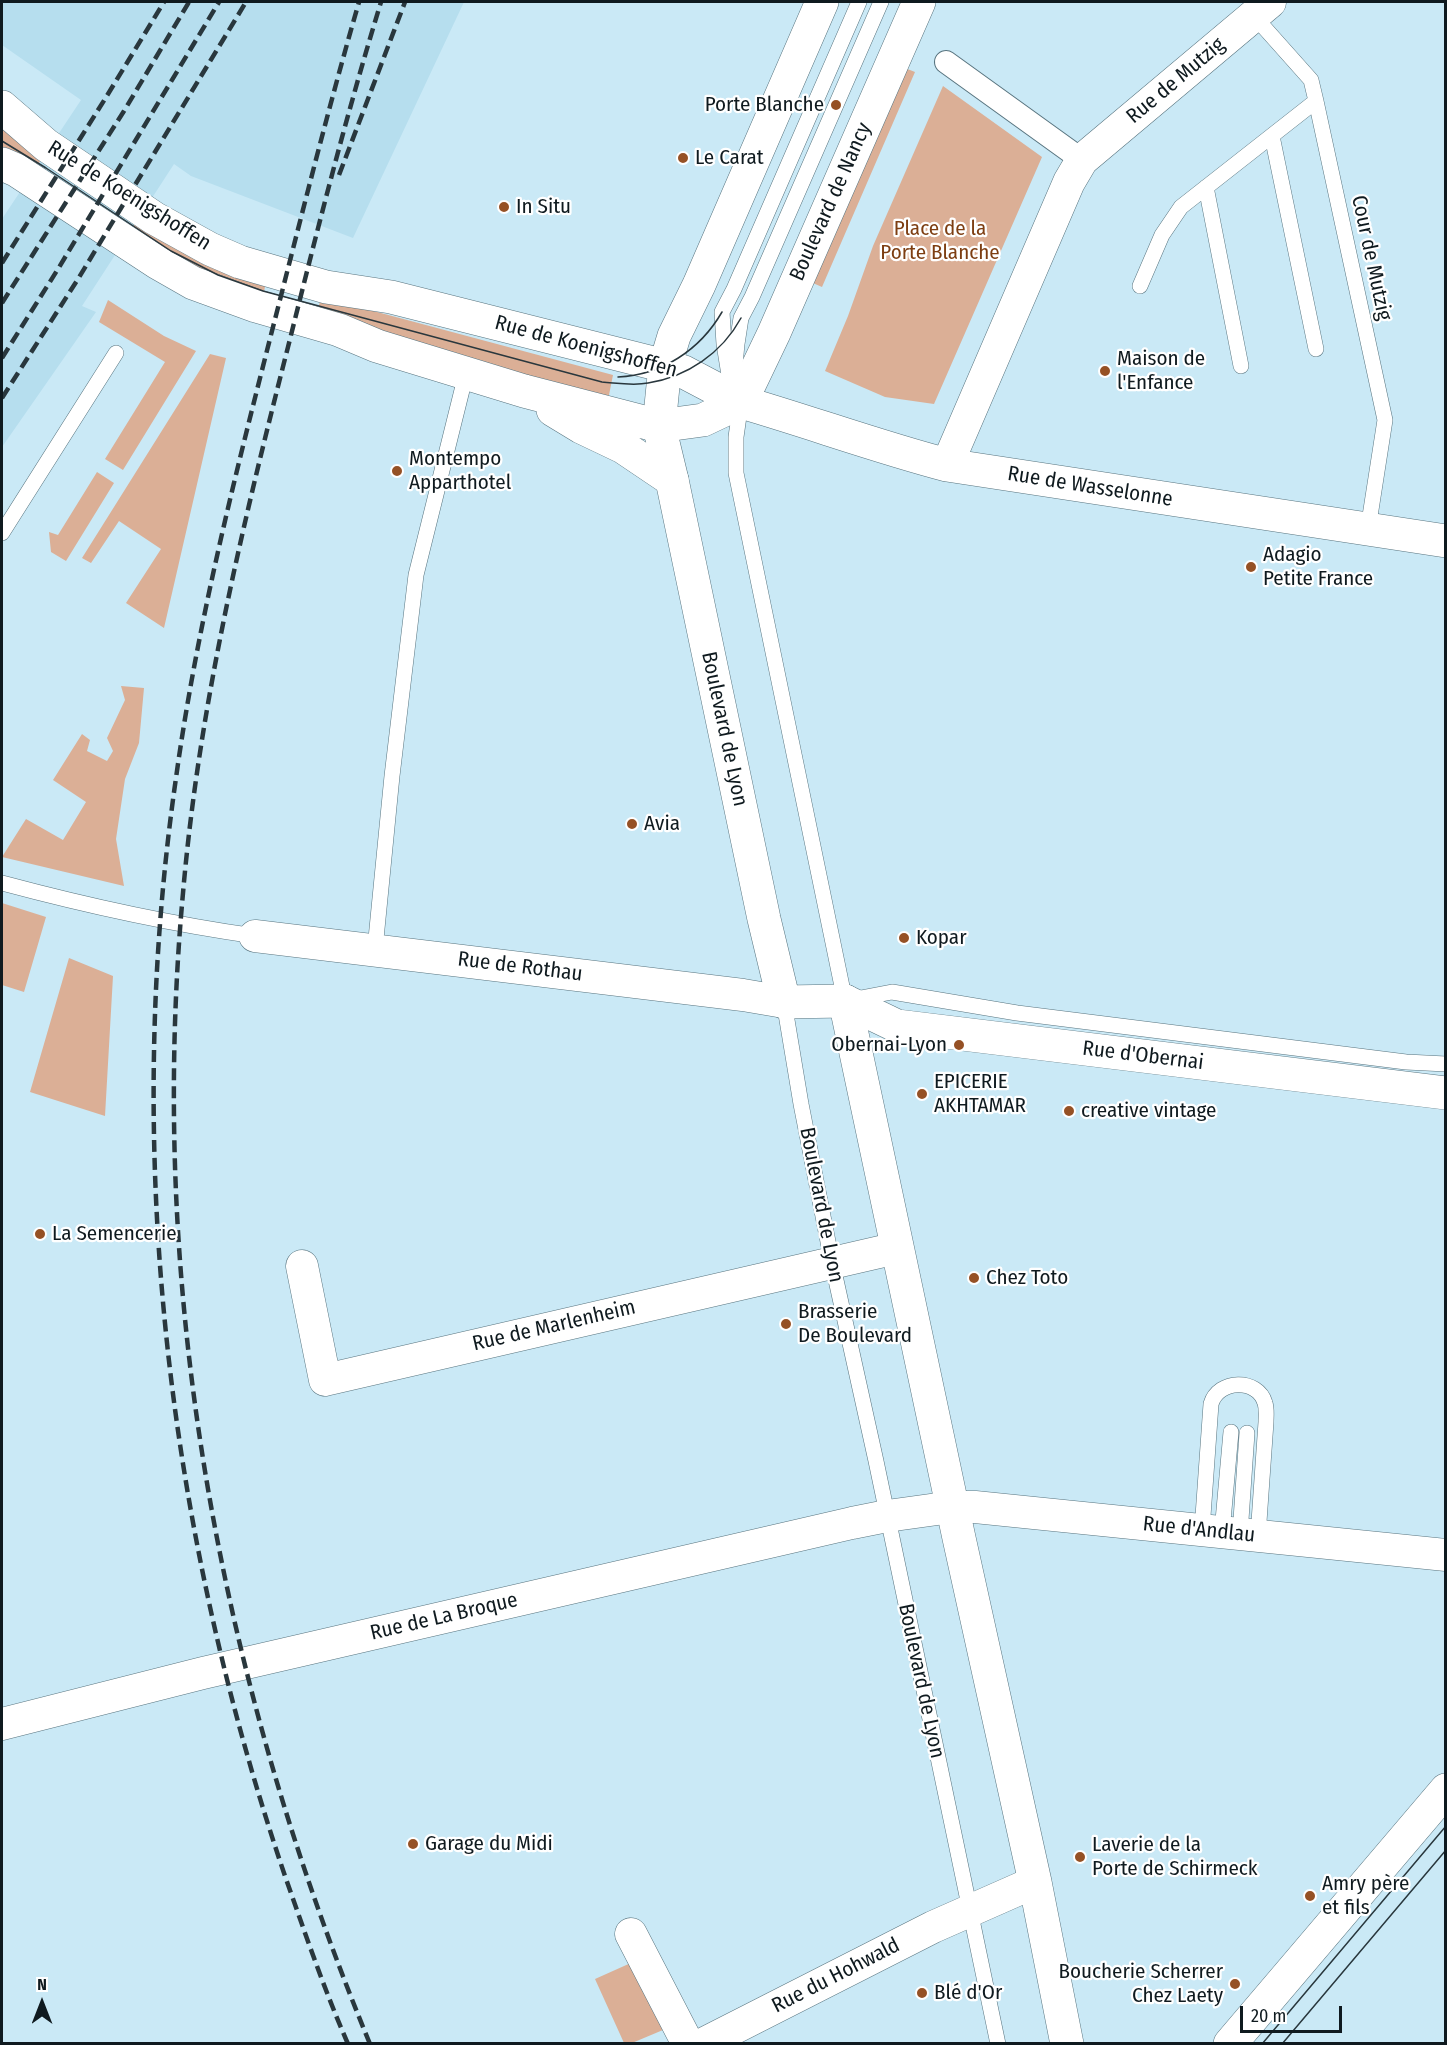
<!DOCTYPE html>
<html>
<head>
<meta charset="utf-8">
<style>
  body { margin:0 }
  #map { position:relative; width:1447px; height:2045px; overflow:hidden; background:#cae9f6; font-family:"Fira Sans Condensed",sans-serif }
  canvas { display:block }
  .frame { position:absolute; inset:0; border:3px solid #0f1a1f; pointer-events:none }
  .north { position:absolute; left:12px; top:1973px; width:60px; height:60px; -webkit-text-stroke:4px #fff; paint-order:stroke; rotate:0deg; font-size:16px; font-weight:700; line-height:24px; text-align:center; color:#0f1a1f }
  .north::after { content:''; display:block; margin:auto; width:21px; height:27px; background:#0f1a1f; clip-path:polygon(50% 0,100% 100%,50% 72%,0 100%) }
  .scale { position:absolute; left:1240px; top:2006px; width:102px; height:27px; box-sizing:border-box; border:3px solid #0f1a1f; border-top:0; padding-left:8px; font-size:18px; line-height:21px; white-space:nowrap; color:#0f1a1f; -webkit-text-stroke:4px #fff; paint-order:stroke }
</style>
</head>
<body>
<div id="map">
<canvas width="1447" height="2045"></canvas>
<div class="frame"></div>
<div class="north">N</div>
<div class="scale">20 m</div>
</div>
<script>
const ctx = document.querySelector('canvas').getContext('2d');
ctx.lineJoin = 'round';
function fillPath(path, color) { ctx.fillStyle = color; ctx.fill(path, 'evenodd'); }
function stroke(path, color, width, dash) { ctx.strokeStyle = color; ctx.lineWidth = width; ctx.lineCap = dash ? 'butt' : 'round'; ctx.setLineDash(dash || []); ctx.stroke(path); }
function label(font, color, halo, rows, align = 'center') {
  ctx.font = font + ' "Fira Sans Condensed",sans-serif'; ctx.lineWidth = 4.5; ctx.setLineDash([]); ctx.textBaseline = 'middle'; ctx.strokeStyle = halo; ctx.fillStyle = color; for (const [text, x, y, turn = 0] of rows) {
    ctx.save(); ctx.translate(x, y); ctx.rotate((+turn || 0) * Math.PI / 180); ctx.textAlign = isNaN(turn) ? turn : align; if (halo) ctx.strokeText(text, 0, 0); ctx.fillText(text, 0, 0); ctx.restore();
  }
}
const built = new Path2D(`
  M 2,2 L 464,2 L 353,238 L 191,176 L 174,164 L 82,306 L 96,312 L 2,447 L 2,219 L 81,100 L 2,45 Z`);
const green = new Path2D(`
  M 900,66 L 915,72 L 822,287 L 806,280 Z
  M 943,86 L 1042,157 L 934,404 L 885,397 L 825,371 L 848,316 L 873,246 Z
  M 2,123 L 43,157 L 32,173 L 2,154 Z
  M 138,219 L 266,282 L 262,301 L 128,235 Z
  M 321,297 L 613,375 L 608,400 L 456,353 L 317,314 Z
  M 108,300 L 164,336 L 196,351 L 123,470 L 105,459 L 165,362 L 99,322 Z
  M 210,354 L 226,358 L 164,628 L 126,603 L 161,549 L 119,521 L 91,563 L 82,558 Z
  M 97,472 L 114,483 L 66,561 L 51,552 L 49,532 L 58,535 Z
  M 121,686 L 144,688 L 139,743 L 125,779 L 116,839 L 124,886 L 2,857 L 26,819 L 63,840 L 86,802 L 53,780 L 82,734 L 90,740 L 87,751 L 107,761 L 113,751 L 107,738 L 125,700 Z
  M 2,903 L 46,917 L 24,992 L 2,985 Z
  M 69,958 L 113,976 L 105,1116 L 30,1092 Z
  M 633,1962 L 663,2030 L 632,2043 L 624,2043 L 595,1979 Z`);
const service = new Path2D(`
  M 881,2 L 752,297 L 741,318 L 737,344 L 735,365 L 741,402 L 736,437 L 736,473 L 845,1001 L 892,992 L 1017,1013 L 1406,1062 L 1446,1064
  M 1254,16 L 1311,80 L 1316,101 L 1385,420 L 1368,529
  M 1272,136 L 1316,349
  M 1206,187 L 1241,366
  M 1140,286 L 1162,235 L 1181,207 L 1316,101
  M 729,375 L 724,344 L 722,312 L 734,289 L 859,2
  M 2,533 L 116,353
  M 2,883 C 84,905 170,924 255,936
  M 375,949 L 392,776 L 416,575 L 466,374
  M 784,1002 L 801,1104 L 832,1262 L 876,1461 L 998,2044
  M 1202,1530 L 1211,1404 C 1218,1379 1258,1378 1265,1403 C 1267,1409 1266,1416 1266,1422 L 1258,1536
  M 1222,1532 L 1231,1432
  M 1240,1534 L 1247,1433`);
const pedestrian = new Path2D(`
  M 946,62 L 1082,160`);
const minor = new Path2D(`
  M 947,465 L 1069,182 L 1082,160 L 1270,2
  M 255,936 L 743,995 L 784,1002
  M 302,1266 L 325,1380 L 897,1248
  M 2,1724 L 203,1673 L 852,1523 L 887,1516 L 952,1507 L 975,1507 L 1446,1555
  M 631,1934 L 688,2044
  M 703,2044 L 933,1927 L 1035,1882`);
const tertiary = new Path2D(`
  M 845,1001 L 897,1026 L 1446,1093
  M 1230,2044 L 1446,1790`);
const secondary = new Path2D(`
  M 822,2 L 699,285 L 674,336 L 665,366 L 659,426 L 672,480 L 764,919 L 784,1002 L 845,1001 L 959,1538 L 1035,1882 L 1067,2044
  M 919,2 L 774,333 L 741,402 C 810,422 878,447 947,465 L 1446,541`);
const primary = new Path2D(`
  M 2,107 L 46,145 L 154,218 L 210,249 L 240,262 L 326,287 L 391,297 L 665,366 L 684,372 L 741,402
  M 2,164 L 16,170 L 158,263 L 193,283 L 256,306 L 339,330 L 377,346 L 524,391 L 659,426 L 703,420 L 741,402
  M 553,410 L 581,427 L 623,447 L 672,480`);
const tram = new Path2D(`
  M 2,141 L 46,168 L 171,251 L 218,275 L 263,291 L 602,382 C 617,383 633,386 648,383 C 687,377 722,353 741,318
  M 618,377 C 662,375 700,350 722,312
  M 1262,2044 L 1446,1826
  M 1282,2044 L 1446,1850`);
const rail = new Path2D(`
  M 339,175 L 405,2
  M 2,263 L 105,99 L 164,2
  M 2,303 L 124,111 L 189,2
  M 2,358 L 58,269 L 219,2
  M 2,398 L 78,279 L 246,2
  M 348,2044 C 324,1989 305,1933 285,1876 C 166,1526 123,1145 176,778 C 197,625 235,476 273,327 C 301,218 328,109 359,2
  M 370,2044 C 219,1679 147,1287 183,893 C 199,707 242,527 288,347 C 317,231 346,116 381,2`);
const markers = [
  [836,105,6,"#955125"],
  [683,158,6,"#955125"],
  [504,207,6,"#955125"],
  [1105,371,6,"#955125"],
  [397,471,6,"#955125"],
  [1251,567,6,"#955125"],
  [632,824,6,"#955125"],
  [904,938,6,"#955125"],
  [959,1045,6,"#955125"],
  [922,1094,6,"#955125"],
  [1069,1111,6,"#955125"],
  [40,1234,6,"#955125"],
  [974,1278,6,"#955125"],
  [786,1324,6,"#955125"],
  [413,1844,6,"#955125"],
  [1080,1857,6,"#955125"],
  [1310,1896,6,"#955125"],
  [1235,1984,6,"#955125"],
  [922,1993,6,"#955125"]
];
const streetNames = [
  ["Rue de Mutzig",1176,81,-40],
  ["Rue de Koenigshoffen",129,196,32],
  ["Boulevard de Nancy",831,202,-66],
  ["Cour de Mutzig",1371,258,78],
  ["Rue de Koenigshoffen",586,347,15],
  ["Rue de Wasselonne",1090,487,9],
  ["Boulevard de Lyon",724,729,78],
  ["Rue de Rothau",520,967,7],
  ["Rue d'Obernai",1143,1056,7],
  ["Boulevard de Lyon",821,1205,79],
  ["Rue de Marlenheim",554,1326,-13],
  ["Rue d'Andlau",1199,1530,6],
  ["Rue de La Broque",444,1617,-13],
  ["Boulevard de Lyon",921,1681,78],
  ["Rue du Hohwald",836,1976,-27]
];
const poiNames = [
  ["Porte Blanche",824,105,"right"],
  ["Le Carat",695,158],
  ["In Situ",516,207],
  ["Maison de",1117,359],
  ["l'Enfance",1117,383],
  ["Montempo",409,459],
  ["Apparthotel",409,483],
  ["Adagio",1263,555],
  ["Petite France",1263,579],
  ["Avia",644,824],
  ["Kopar",916,938],
  ["Obernai-Lyon",947,1045,"right"],
  ["EPICERIE",934,1082],
  ["AKHTAMAR",934,1106],
  ["creative vintage",1081,1111],
  ["La Semencerie",52,1234],
  ["Chez Toto",986,1278],
  ["Brasserie",798,1312],
  ["De Boulevard",798,1336],
  ["Garage du Midi",425,1844],
  ["Laverie de la",1092,1845],
  ["Porte de Schirmeck",1092,1869],
  ["Amry père",1322,1884],
  ["et fils",1322,1908],
  ["Boucherie Scherrer",1223,1972,"right"],
  ["Chez Laety",1223,1996,"right"],
  ["Blé d'Or",934,1993]
];
const parkNames = [
  ["Place de la",940,229],
  ["Porte Blanche",940,253]
];
fillPath(built, '#b6deee');
fillPath(green, '#dbaf96');
stroke(service, '#58747f', 16);
stroke(pedestrian, '#58747f', 24);
stroke(minor, '#58747f', 33);
stroke(tertiary, '#58747f', 34);
stroke(secondary, '#58747f', 34);
stroke(primary, '#58747f', 34);
stroke(service, '#fff', 15);
stroke(pedestrian, '#fff', 22);
stroke(minor, '#fff', 32);
stroke(tertiary, '#fff', 33);
stroke(secondary, '#fff', 33);
stroke(primary, '#fff', 33);
stroke(tram, '#29373d', 1.5);
stroke(rail, '#29373d', 4.5, [12, 6]);
for (const [x, y, r, color] of markers) { const dot = new Path2D(); dot.arc(x, y, r, 0, 2 * Math.PI); ctx.fillStyle = color; ctx.fill(dot); stroke(dot, '#fff', 2); }
label('21px', '#0f1a1f', '#fff', streetNames);
label('21px', '#0f1a1f', '#fff', poiNames, 'left');
label('21px', '#7d3e12', '#fff', parkNames);
</script>
</body>
</html>
